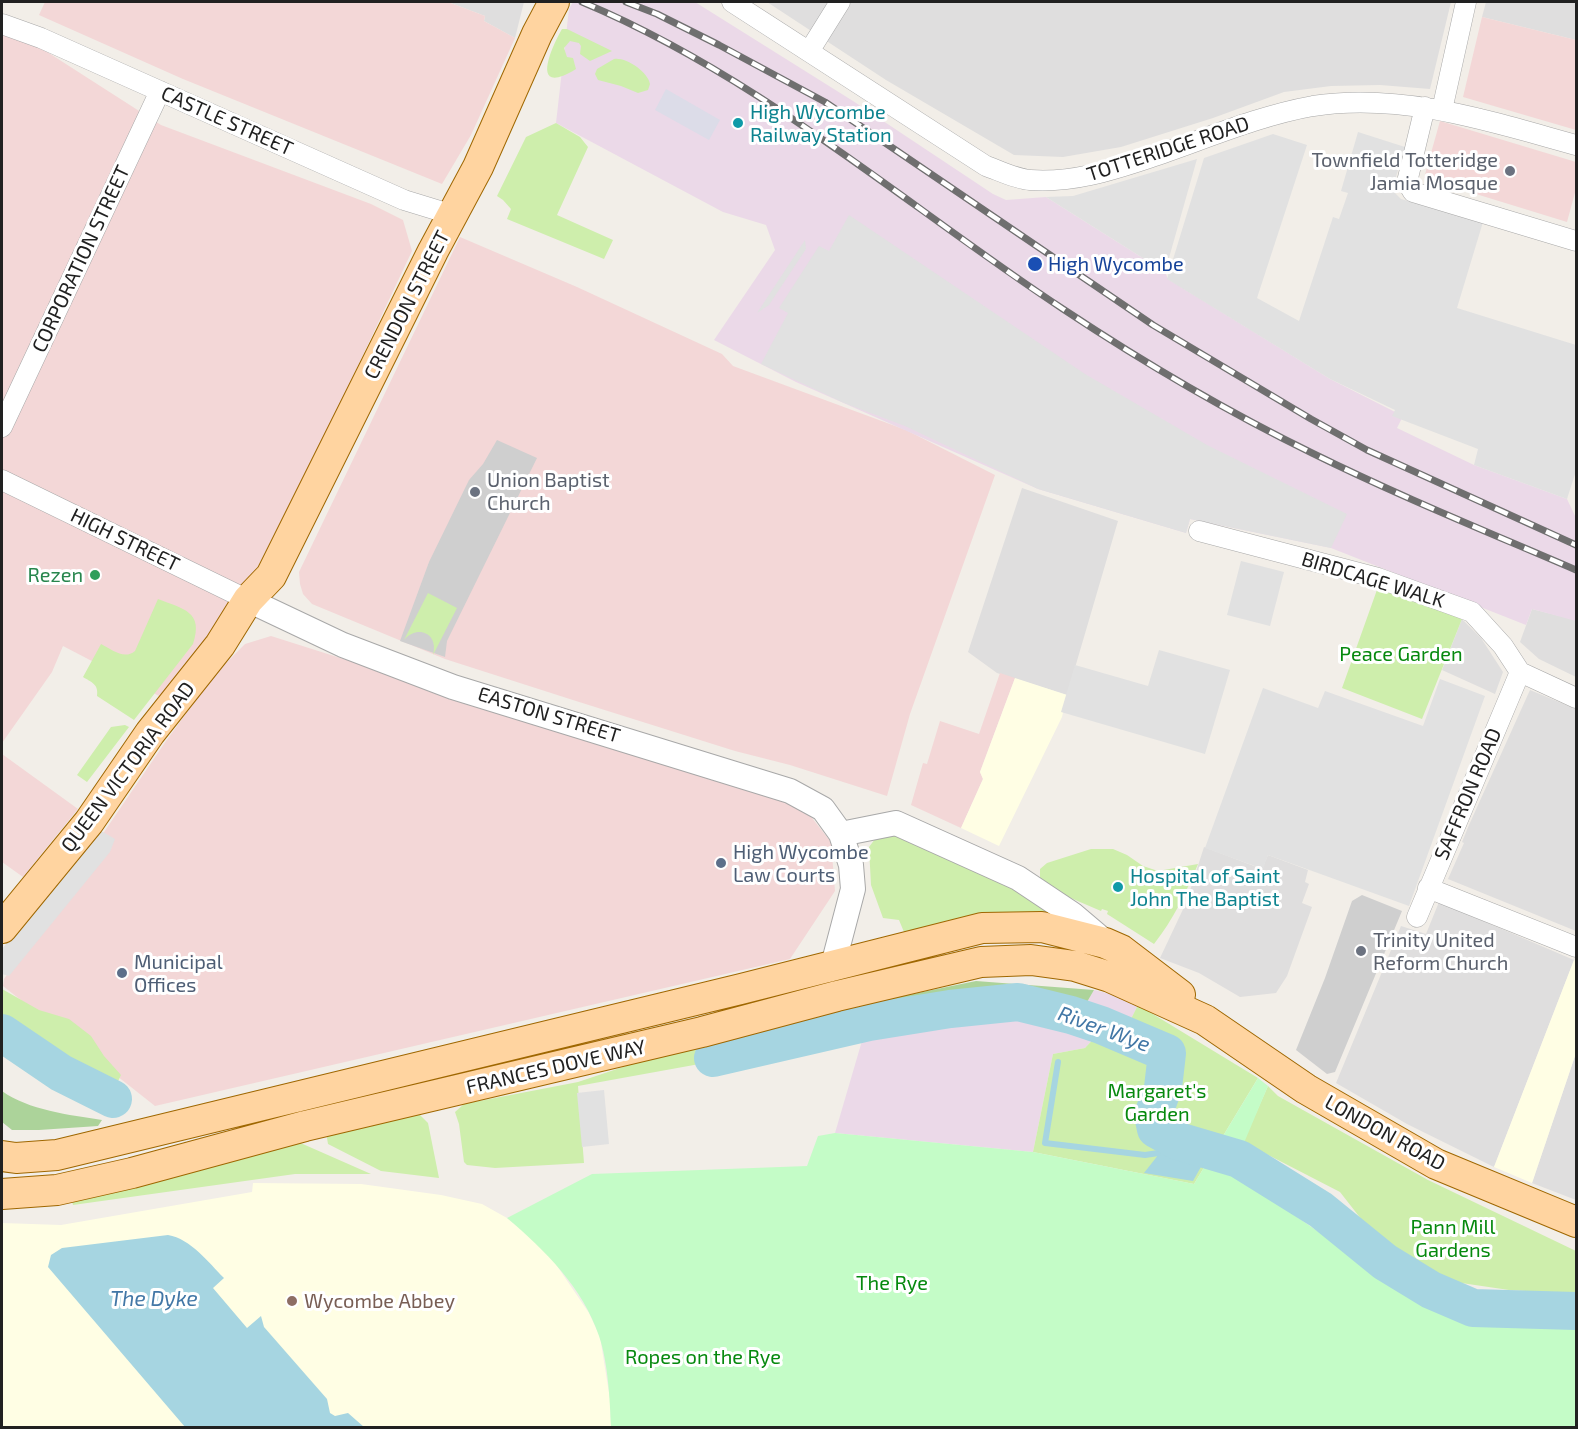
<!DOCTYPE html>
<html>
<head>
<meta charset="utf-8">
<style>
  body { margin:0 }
  #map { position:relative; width:1578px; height:1429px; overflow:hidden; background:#f2eee8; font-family:"Exo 2",sans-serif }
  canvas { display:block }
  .frame { position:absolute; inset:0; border:3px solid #212121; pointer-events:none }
</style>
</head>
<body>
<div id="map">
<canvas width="1578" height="1429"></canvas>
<div class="frame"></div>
</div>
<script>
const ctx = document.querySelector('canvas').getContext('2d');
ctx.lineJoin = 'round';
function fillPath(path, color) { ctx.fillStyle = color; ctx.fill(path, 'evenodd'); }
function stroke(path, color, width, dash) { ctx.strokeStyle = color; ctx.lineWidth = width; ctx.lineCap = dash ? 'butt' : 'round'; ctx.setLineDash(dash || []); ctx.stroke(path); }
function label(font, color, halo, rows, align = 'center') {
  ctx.font = font + ' "Exo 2",sans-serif'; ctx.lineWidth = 6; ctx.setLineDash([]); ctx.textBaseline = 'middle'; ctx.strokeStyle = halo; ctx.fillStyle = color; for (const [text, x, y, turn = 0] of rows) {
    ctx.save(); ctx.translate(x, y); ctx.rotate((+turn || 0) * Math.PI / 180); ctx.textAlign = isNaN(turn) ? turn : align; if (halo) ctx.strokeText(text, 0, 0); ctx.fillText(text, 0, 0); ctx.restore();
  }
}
const residential = new Path2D(`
  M 448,2 L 524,2 L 515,38 L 484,21 L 485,16 Z
  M 767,2 L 1451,2 L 1430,89 L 1380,85 L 1331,86 L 1284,92 L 1213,118 L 1121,147 L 1063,157 L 1014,155 L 886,80 Z
  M 1486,2 L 1576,2 L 1576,40 L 1482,17 Z
  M 1022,488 L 1118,521 L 1067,695 L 997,673 L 968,652 Z
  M 1532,609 L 1576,620 L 1576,677 L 1539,659 L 1520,642 Z
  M 1462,619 L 1481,638 L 1503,672 L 1495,694 L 1442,670 Z
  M 1530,690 L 1576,709 L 1576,931 L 1448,879 L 1464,843 L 1462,842 L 1469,825 Z
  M 1204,847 L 1262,869 L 1268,855 L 1308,870 L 1305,882 L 1309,884 L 1302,903 L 1312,907 L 1287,976 L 1276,993 L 1240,997 L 1199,973 L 1160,958 L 1186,903 Z
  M 1439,902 L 1574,960 L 1494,1167 L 1407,1124 L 1336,1083 L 1401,926 L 1426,934 Z
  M 1576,1053 L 1576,1200 L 1532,1183 Z`);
const commercial = new Path2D(`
  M 45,2 L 448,2 L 485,16 L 484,21 L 515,38 L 471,135 L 442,184 L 183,79 L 39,15 Z
  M 1482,17 L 1576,40 L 1576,130 L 1463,97 Z
  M 2,23 L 161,125 L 371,204 L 403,220 L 412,251 L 338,408 L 252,578 L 161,697 L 63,646 L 52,672 L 2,743 Z
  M 1440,121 L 1576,162 L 1576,189 L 1567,222 L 1424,178 Z
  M 460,237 L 577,287 L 722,354 L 733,366 L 906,430 L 995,475 L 910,714 L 887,796 L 790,765 L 735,751 L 576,701 L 445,659 L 312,604 L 303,594 L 300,584 L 299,572 Z
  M 271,636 L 801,804 L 831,842 L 835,891 L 790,959 L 155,1106 L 3,986 L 4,979 L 166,741 L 215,674 L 245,644 Z
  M 1000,673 L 1015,678 L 980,772 L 983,779 L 961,828 L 911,805 L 923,763 L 927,764 L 940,721 L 979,734 Z
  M 2,754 L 78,809 L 23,877 L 2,862 Z`);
const industrial = new Path2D(`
  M 573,2 L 695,2 L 853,101 L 993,194 L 1006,200 L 1046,197 L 1165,272 L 1168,279 L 1330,379 L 1403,416 L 1397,428 L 1474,465 L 1567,499 L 1576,518 L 1576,621 L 1532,609 L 1526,625 L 1331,548 L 1190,519 L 1186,533 L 1038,489 L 796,382 L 714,340 L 775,250 L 766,225 L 723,212 L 556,123 L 569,9 Z
  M 1094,990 L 1127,998 L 1138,1005 L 1121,1039 L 1099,1033 L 1085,1048 L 1053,1054 L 1033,1152 L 835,1133 L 864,1034 L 1029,1010 L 1043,1013 L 1073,1025 Z`);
const education = new Path2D(`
  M 1015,678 L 1067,695 L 1062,717 L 999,846 L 961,828 L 983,779 L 980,772 Z
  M 1574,960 L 1576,961 L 1576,1053 L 1532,1183 L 1494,1167 Z
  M 253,1183 L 361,1184 L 441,1195 L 482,1204 L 507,1218 L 536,1242 L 555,1263 L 589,1313 L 600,1337 L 610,1399 L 611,1427 L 2,1428 L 2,1223 L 61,1225 L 252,1192 Z`);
const religious = new Path2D(`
  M 497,440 L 537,458 L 447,641 L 445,657 L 400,641 L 429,562 L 469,480 L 483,464 Z
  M 1362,895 L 1402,911 L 1335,1072 L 1327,1074 L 1296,1050 L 1325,978 L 1352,901 Z`);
const grass = new Path2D(`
  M 562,29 L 567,29 L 612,51 L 590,61 L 580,54 L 581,46 L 579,43 L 570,41 L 564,48 L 567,57 L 573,58 L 576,69 C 530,97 550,50 562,29 Z
  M 614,59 C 626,57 648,72 650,84 L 648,90 L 638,93 L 621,86 L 598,80 L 595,74 L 597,69 Z
  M 556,123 L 580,137 L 588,147 L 557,215 L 613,240 L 604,259 L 507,219 L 511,209 L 503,200 L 497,196 L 526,137 Z
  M 1378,587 L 1462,619 L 1422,719 L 1342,688 Z
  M 428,593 L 457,608 L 433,655 C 439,634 418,624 404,640 Z
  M 158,599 C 183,609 204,611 193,644 L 134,720 L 97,696 C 99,684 91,682 83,677 L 101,644 C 113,650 124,660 135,651 Z
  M 125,725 L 129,727 L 87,782 L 77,775 L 111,727 Z
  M 887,832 L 985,872 L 1027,897 L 1052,915 L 955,919 L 904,932 L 899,920 L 883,918 L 871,885 L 869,847 L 875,839 Z
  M 1091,849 L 1113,849 L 1127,855 L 1143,866 L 1158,871 L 1198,864 C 1186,893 1173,920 1154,944 L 1107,914 L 1108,911 L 1102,909 L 1101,911 L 1059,893 L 1040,879 L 1040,869 L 1047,863 Z
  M 2,989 L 39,1010 L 69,1019 L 91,1036 L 104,1056 L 121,1075 L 113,1092 L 62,1069 L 2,1028 Z
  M 1138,1005 L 1258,1078 L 1194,1184 L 1033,1152 L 1053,1054 L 1085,1048 L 1099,1033 L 1121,1039 Z
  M 712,1045 L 716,1061 L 578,1086 L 584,1163 L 495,1168 L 467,1165 L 464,1162 L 459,1124 L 455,1112 L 464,1104 L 578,1082 L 671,1051 Z
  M 1268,1086 L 1278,1096 L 1428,1180 L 1576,1251 L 1576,1294 L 1509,1290 L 1441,1280 L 1404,1259 L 1365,1224 L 1340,1192 L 1243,1142 Z
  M 406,1111 L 420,1115 L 428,1123 L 439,1178 L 381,1171 L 328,1144 L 326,1132 Z
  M 296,1141 L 371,1174 L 295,1174 L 73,1205 L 71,1196 Z`);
const forest = new Path2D(`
  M 976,981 L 1094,990 L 1087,1002 L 1034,992 L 958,992 L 716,1061 L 712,1045 L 898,997 Z
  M 2,1091 C 28,1110 70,1115 102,1120 L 98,1126 L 39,1130 L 12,1130 L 2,1122 Z`);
const park = new Path2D(`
  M 1258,1078 L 1268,1086 L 1233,1169 L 1235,1174 L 1388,1280 L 1424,1298 L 1462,1308 L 1522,1314 L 1566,1312 L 1576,1314 L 1576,1427 L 611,1427 C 610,1400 608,1362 599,1336 C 583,1288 545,1250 507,1218 L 592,1174 L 807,1166 L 818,1136 L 835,1133 L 1033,1152 L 1194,1184 Z`);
const parking = new Path2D(`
  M 1358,132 L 1405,147 L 1392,190 L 1401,199 L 1483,222 L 1457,308 L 1576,345 L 1576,471 L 1567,499 L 1474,465 L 1478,449 L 1392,416 L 1395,410 L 1330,379 L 1167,279 L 1204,158 L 1273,134 L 1307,145 L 1257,298 L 1299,321 L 1333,217 L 1339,219 L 1348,193 L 1341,191 Z
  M 1197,159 L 1165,272 L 1046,197 L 1073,196 Z
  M 849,215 L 1085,374 L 1207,445 L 1347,514 L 1331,548 L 1190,519 L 1186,533 L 1038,489 L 905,426 L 844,403 L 761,364 L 788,313 L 779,308 L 819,246 L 829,251 Z
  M 805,240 L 806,249 L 769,305 L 757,313 Z
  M 1241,561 L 1284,572 L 1270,626 L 1227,615 Z
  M 1159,650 L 1230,670 L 1205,754 L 1061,712 L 1075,665 L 1148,686 Z
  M 1440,679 L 1485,696 L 1409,906 L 1268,855 L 1263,869 L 1205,848 L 1263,688 L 1318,708 L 1325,691 L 1423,726 Z
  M 98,829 L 115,839 L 110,852 L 9,976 L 2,974 L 2,949 Z
  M 604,1090 L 609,1144 L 582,1147 L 577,1093 Z`);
const plaza = new Path2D(`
  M 666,89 L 720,120 L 709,140 L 655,110 Z`);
const water = new Path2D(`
  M 1171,1124 L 1184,1126 L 1211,1149 L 1193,1181 L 1144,1173 L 1166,1145 L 1163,1129 Z
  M 168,1235 C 191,1239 208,1262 224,1278 L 213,1288 L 247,1328 L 261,1316 L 264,1327 L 327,1399 L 330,1413 L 335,1416 L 348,1413 L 364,1427 L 185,1427 L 48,1267 L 51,1255 L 62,1248 Z`);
const stream = new Path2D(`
  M 1058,1062 L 1045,1143 L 1145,1155 L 1165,1152`);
const river = new Path2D(`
  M 2,1033 L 61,1073 L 113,1099
  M 713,1058 L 869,1022 L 950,1009 L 1018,1002 L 1071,1015 L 1101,1025 L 1167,1053 L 1163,1088 L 1153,1115 L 1156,1129 L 1178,1141 L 1239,1159 L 1321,1210 L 1385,1262 L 1431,1290 L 1473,1308 L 1576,1311`);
const minor = new Path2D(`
  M 732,2 L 986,166 C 1000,171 1016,179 1030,180 C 1072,183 1110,171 1149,158 C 1203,140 1257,116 1313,106 C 1403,92 1492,122 1576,145
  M 2,24 L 41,38 L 404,200 L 453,215
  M 810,50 L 840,2
  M 1425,107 L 1407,182 L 1413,192 L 1576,241
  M 1442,110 L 1466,2
  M 2,427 L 160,91
  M 2,480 L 248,600
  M 1199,531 L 1378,578 L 1472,612 L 1503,646 L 1520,672
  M 1520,672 L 1576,698
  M 1428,888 L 1576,947
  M 1417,917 L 1520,672`);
const tertiary = new Path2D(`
  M 248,600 L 343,645 L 453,687 L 790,791 L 823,809 L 841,834 L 851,865 L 853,889 L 833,965
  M 841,834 L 896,823 L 1018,878 L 1072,914 L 1105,942`);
const primary = new Path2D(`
  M 2,928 L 89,822 L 150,733 L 220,645 L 248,600 L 271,576 L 433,251 L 478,167 L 537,34 L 554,2
  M 2,1156 L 16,1158 L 57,1155 L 741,989 L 982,928 L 1042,927 L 1105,943 L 1121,950 L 1180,995
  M 2,1194 L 57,1190 L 132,1173 L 305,1126 L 702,1032 L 837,996 L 981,962 L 1031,960 L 1075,966 L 1110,977 L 1205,1020 L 1306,1089 L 1436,1164 L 1576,1222`);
const rail = new Path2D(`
  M 582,2 C 759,76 904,204 1063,309 C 1143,362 1226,411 1312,453 C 1399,496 1488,532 1576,570
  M 626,2 L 657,14 L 719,45 L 825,102 L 1153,325 L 1311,419 L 1367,450 L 1576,545`);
const markers = [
  [738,123,6,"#0f9aa8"],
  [1510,171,6,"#6b7280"],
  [1035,264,8,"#1a4fb4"],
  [475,492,6,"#6b7280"],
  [95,575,6,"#2e9e5b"],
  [721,863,6,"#5c6f8a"],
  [1118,887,6,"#0f9aa8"],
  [1361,951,6,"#6b7280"],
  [122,973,6,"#5c6f8a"],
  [292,1301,6,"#8d6e63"]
];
const cultureNames = [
  ["High Wycombe",750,112],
  ["Railway Station",750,135],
  ["Hospital of Saint",1130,876],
  ["John The Baptist",1130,899]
];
const streetNames = [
  ["CASTLE STREET",227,121,24],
  ["TOTTERIDGE ROAD",1168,149,-18],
  ["CORPORATION STREET",81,259,-65],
  ["CRENDON STREET",407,305,-63],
  ["HIGH STREET",125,540,26],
  ["BIRDCAGE WALK",1373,580,17],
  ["EASTON STREET",549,715,17],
  ["QUEEN VICTORIA ROAD",128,767,-53],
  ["SAFFRON ROAD",1468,794,-67],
  ["FRANCES DOVE WAY",556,1067,-13],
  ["LONDON ROAD",1385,1133,29]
];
const worshipNames = [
  ["Townfield Totteridge",1498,160,"right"],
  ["Jamia Mosque",1498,183,"right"],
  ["Union Baptist",487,480],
  ["Church",487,503],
  ["Trinity United",1373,940],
  ["Reform Church",1373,963]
];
const transitNames = [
  ["High Wycombe",1048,264]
];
const leisureNames = [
  ["Rezen",83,575]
];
const parkNames = [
  ["Peace Garden",1401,654],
  ["Margaret's",1157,1091],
  ["Garden",1157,1114],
  ["Pann Mill",1453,1227],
  ["Gardens",1453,1250],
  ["The Rye",892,1283],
  ["Ropes on the Rye",703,1357]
];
const serviceNames = [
  ["High Wycombe",733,852],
  ["Law Courts",733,875],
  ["Municipal",134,962],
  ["Offices",134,985]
];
const educationNames = [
  ["Wycombe Abbey",304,1301]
];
const waterNames = [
  ["River Wye",1104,1029,20],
  ["The Dyke",154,1299]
];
fillPath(residential, '#dfdede');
fillPath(commercial, '#f3d7d7');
fillPath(industrial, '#ebd9e8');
fillPath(education, '#fffee4');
fillPath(religious, '#cfcfcf');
fillPath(grass, '#ceeeac');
fillPath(forest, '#acd39a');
fillPath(park, '#c4fcc7');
fillPath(parking, '#e1e1e1');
fillPath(plaza, '#dcdce8');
fillPath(water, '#a6d5e1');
stroke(stream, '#a6d5e1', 6);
stroke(river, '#a6d5e1', 38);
stroke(minor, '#a8a8a8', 21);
stroke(tertiary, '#a8a8a8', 26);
stroke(primary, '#9f6700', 32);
stroke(minor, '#fff', 20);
stroke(tertiary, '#fff', 24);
stroke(primary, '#ffd4a0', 30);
stroke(rail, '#6f6f6f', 7);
stroke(rail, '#fff', 4.5, [14]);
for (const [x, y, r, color] of markers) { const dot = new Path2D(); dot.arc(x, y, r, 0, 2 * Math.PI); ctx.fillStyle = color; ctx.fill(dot); stroke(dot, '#fff', 2); }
label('20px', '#0d838f', '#fff', cultureNames, 'left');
label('20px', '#212121', '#fff', streetNames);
label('20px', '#5b616d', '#fff', worshipNames, 'left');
label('20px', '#164399', '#fff', transitNames, 'left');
label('20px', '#27864d', '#fff', leisureNames, 'right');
label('20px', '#06890e', '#fff', parkNames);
label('20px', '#4e5e75', '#fff', serviceNames, 'left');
label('20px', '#785e54', '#fff', educationNames, 'left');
label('italic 21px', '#4277a6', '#fff', waterNames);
</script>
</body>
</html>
